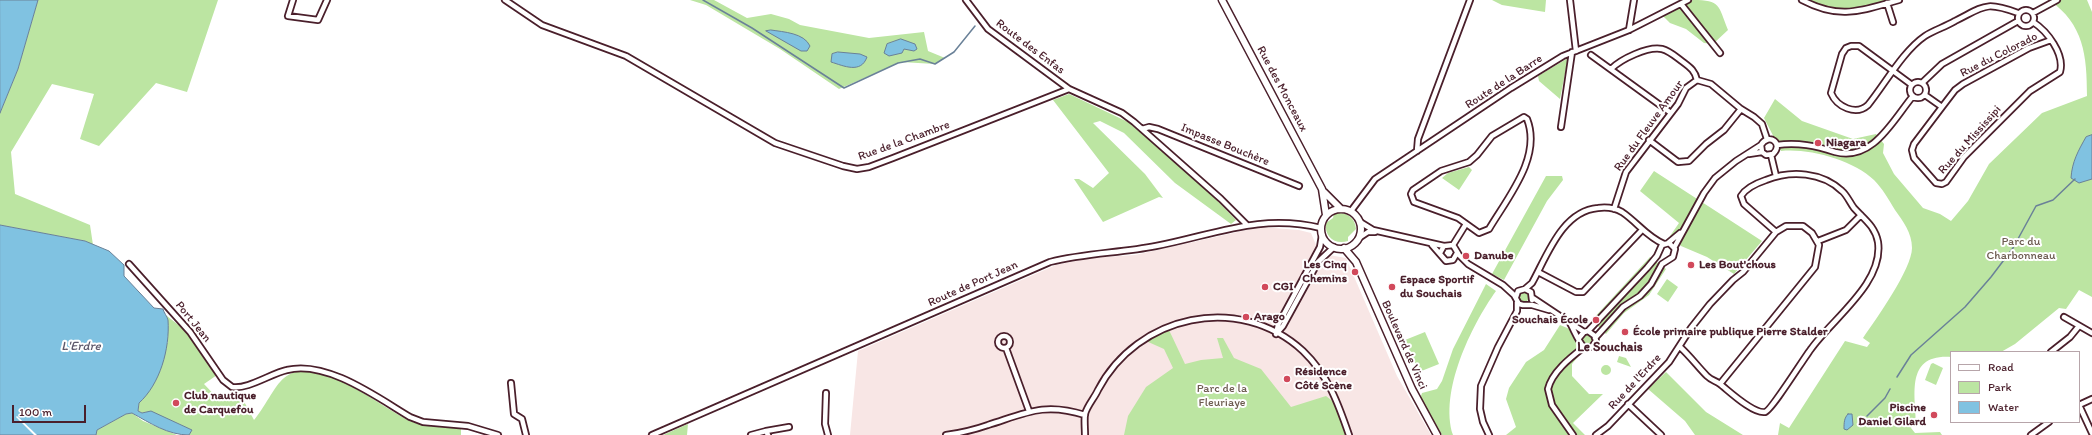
<!DOCTYPE html>
<html>
<head>
<meta charset="utf-8">
<style>
  body { margin:0 }
  #map { position:relative; width:2092px; height:435px; overflow:hidden; background:#fff; font-family:Itim,sans-serif }
  canvas { display:block }
  .legend { position:absolute; left:1950px; top:351px; width:130px; height:72px; box-sizing:border-box; background:#fff; border:1px solid #b7a5aa; margin:0; padding:5px 7px; list-style:none; font-size:12px; color:#4a1f2b }
  .legend li { display:flex; align-items:center; gap:8px; height:20px }
  .legend b { width:20px; border:1px solid #b7a5aa }
  .scale { position:absolute; left:12px; top:405px; width:74px; height:18px; box-sizing:border-box; border:2px solid #4a1f2b; border-top:0; padding-left:5px; font-size:12px; line-height:14px; white-space:nowrap; color:#4a1f2b; -webkit-text-stroke:3px #fff; paint-order:stroke }
</style>
</head>
<body>
<div id="map">
<canvas width="2092" height="435"></canvas>
<ul class="legend">
<li><b style="height:5px;background:#fff"></b>Road</li>
<li><b style="height:11px;background:#bce5a2"></b>Park</li>
<li><b style="height:11px;background:#80c2e1"></b>Water</li>
</ul>
<div class="scale">100 m</div>
</div>
<script>
const ctx = document.querySelector('canvas').getContext('2d');
ctx.lineJoin = 'round';
function fillPath(path, color) { ctx.fillStyle = color; ctx.fill(path, 'evenodd'); }
function stroke(path, color, width, dash) { ctx.strokeStyle = color; ctx.lineWidth = width; ctx.lineCap = dash ? 'butt' : 'round'; ctx.setLineDash(dash || []); ctx.stroke(path); }
function label(font, color, halo, rows, align = 'center') {
  ctx.font = font + ' Itim,sans-serif'; ctx.lineWidth = 4; ctx.setLineDash([]); ctx.textBaseline = 'middle'; ctx.strokeStyle = halo; ctx.fillStyle = color; for (const [text, x, y, turn = 0] of rows) {
    ctx.save(); ctx.translate(x, y); ctx.rotate((+turn || 0) * Math.PI / 180); ctx.textAlign = isNaN(turn) ? turn : align; if (halo) ctx.strokeText(text, 0, 0); ctx.fillText(text, 0, 0); ctx.restore();
  }
}
const built = new Path2D(`
  M 1260,227 L 1299,230 L 1311,233 L 1316,245 L 1322,251 L 1329,255 L 1346,258 L 1397,376 L 1431,435 L 850,435 L 858,351 L 1056,265 L 1090,258 L 1135,255 Z`);
const green = new Path2D(`
  M 38,0 L 218,0 L 187,92 L 156,83 L 99,146 L 80,139 L 94,94 L 52,84 L 11,152 L 15,194 L 90,225 L 93,245 L 85,241 L 0,225 L 0,113 L 18,69 Z
  M 690,0 L 714,0 L 747,18 L 771,14 L 789,19 L 800,25 L 869,38 L 924,32 L 928,51 L 945,58 L 935,64 L 901,62 L 839,89 L 780,49 L 706,5 Z
  M 1492,0 L 1546,0 L 1545,12 L 1502,5 Z
  M 1693,0 C 1721,0 1718,5 1728,30 L 1713,44 L 1704,43 L 1686,29 L 1670,23 L 1661,14 Z
  M 1808,0 L 1888,0 C 1856,9 1841,14 1808,0 Z
  M 2049,0 L 2087,0 L 2092,12 L 2092,297 L 2079,290 L 2066,309 L 2059,308 L 2015,344 L 2001,352 L 1951,352 L 1951,357 C 1906,354 1915,393 1916,422 L 1913,423 L 1911,428 L 1915,433 L 1940,432 L 1942,435 L 1778,435 L 1780,423 L 1789,428 L 1845,341 L 1867,347 L 1870,343 L 1863,338 C 1876,319 1912,269 1912,248 C 1912,233 1903,221 1895,210 C 1889,200 1882,188 1874,180 C 1853,160 1809,148 1781,151 L 1764,118 L 1775,99 L 1802,121 L 1853,139 L 1876,134 L 1884,144 L 1883,153 L 1894,174 L 1923,208 L 1940,214 L 1951,221 L 1968,201 L 1989,164 L 2042,113 L 2087,96 C 2087,56 2084,24 2049,0 Z
  M 1568,58 L 1560,99 L 1539,81 L 1538,76 Z
  M 1069,94 L 1128,122 L 1201,184 L 1236,220 L 1231,224 L 1175,183 L 1124,133 L 1100,121 L 1093,123 L 1145,174 L 1163,198 L 1159,197 L 1103,222 L 1074,179 L 1079,179 L 1093,188 L 1109,173 L 1053,100 Z
  M 1469,167 L 1472,170 L 1459,190 L 1442,178 L 1448,173 Z
  M 1654,171 L 1762,241 L 1734,274 L 1707,257 L 1681,246 L 1670,236 L 1679,223 L 1640,191 Z
  M 1546,176 L 1562,176 L 1563,180 L 1547,201 L 1504,280 L 1492,274 Z
  M 1338,213 C 1349,213 1355,219 1356,229 L 1348,237 L 1348,241 C 1335,245 1324,237 1326,223 L 1333,218 L 1334,214 Z
  M 1650,257 L 1666,269 L 1649,295 L 1624,313 L 1606,334 L 1592,320 Z
  M 1667,279 L 1678,287 L 1668,302 L 1657,294 Z
  M 1486,284 L 1496,291 C 1471,326 1439,392 1453,435 L 1442,435 L 1420,399 L 1422,393 L 1437,389 L 1442,381 L 1453,349 Z
  M1519 297a5 5 0 1 1 10 0a5 5 0 1 1-10 0Z
  M 167,316 L 186,331 L 217,375 L 204,384 L 220,401 L 240,394 L 254,420 C 263,410 275,385 284,378 C 317,352 379,407 410,421 C 426,428 444,427 461,428 L 461,435 L 189,435 L 192,430 L 151,412 L 142,413 L 138,411 L 139,403 L 144,398 L 168,341 Z
  M 1560,325 L 1572,330 L 1581,353 L 1572,364 L 1572,376 L 1589,394 L 1603,394 L 1573,423 L 1585,435 L 1506,435 L 1516,427 L 1506,399 L 1509,388 L 1526,362 L 1544,350 Z
  M 1169,330 L 1185,364 L 1201,360 L 1223,358 L 1217,338 L 1223,338 L 1234,358 L 1261,369 L 1291,407 L 1326,396 L 1335,403 L 1349,435 L 1124,435 L 1128,416 L 1146,387 L 1173,368 L 1164,349 L 1146,341 Z
  M 1425,332 L 1439,364 L 1419,372 L 1405,340 Z
  M1582 339a5 5 0 1 1 10 0a5 5 0 1 1-10 0Z
  M 1619,356 L 1626,358 L 1631,367 L 1617,362 Z
  M 1933,363 L 1943,368 L 1936,385 L 1925,380 L 1931,364 Z
  M1601 370a5 5 0 1 1 10 0a5 5 0 1 1-10 0Z
  M 1666,372 L 1706,412 L 1743,435 L 1695,435 L 1685,421 L 1648,389 Z
  M 132,413 L 143,421 L 177,435 L 95,435 L 97,430 L 126,414 Z
  M 688,424 L 687,435 L 663,435 Z`);
const water = new Path2D(`
  M 0,0 L 38,0 L 18,69 L 0,113 Z
  M 771,30 C 784,32 804,33 810,46 L 807,51 L 801,51 L 766,31 Z
  M 901,39 L 915,44 L 917,49 L 914,51 L 904,49 L 902,53 L 889,56 L 884,53 L 887,44 Z
  M 838,52 L 860,54 L 867,57 C 861,74 844,66 831,62 L 832,54 Z
  M 2092,135 L 2092,179 L 2079,183 L 2071,178 C 2072,162 2078,151 2086,137 Z
  M 0,225 L 85,241 L 109,251 L 124,265 L 124,276 L 154,308 L 163,309 C 164,313 167,316 168,320 C 170,349 160,384 139,403 L 138,411 L 142,413 L 151,411 L 192,430 L 189,435 C 168,435 150,423 132,413 L 126,414 L 97,430 L 96,435 L 0,435 Z
  M 1848,414 L 1852,414 L 1853,425 L 1847,430 L 1844,429 C 1844,423 1844,418 1848,414 Z`);
const pier = new Path2D(`
  M 17,416 L 37,435 L 34,435 L 16,417 Z`);
const stream = new Path2D(`
  M 703,0 L 752,28 L 844,88 L 898,63 L 920,59 L 935,64 L 954,52 L 975,26
  M 1897,377 L 1911,355 L 1965,307 L 1991,277 L 2013,248 L 2036,206 L 2053,200 L 2075,179
  M 1867,416 L 1885,398 L 1890,389`);
const street = new Path2D(`
  M 293,0 L 288,16 L 318,20 L 327,0
  M 505,0 L 542,25 L 626,56 L 775,143 L 843,166 L 857,169 L 869,167 L 893,158 L 1069,89
  M 966,0 L 988,29 L 1069,89 L 1122,113 L 1134,122 L 1221,199 L 1246,224
  M 1570,0 L 1576,51
  M 1802,0 C 1840,20 1860,11 1899,0
  M 1887,3 L 1893,22
  M 1681,4 L 1720,53
  M2018 18a8 8 0 1 1 16 0a8 8 0 1 1-16 0Z
  M 2033,13 L 2057,0
  M 1629,30 L 1634,0
  M 1591,55 L 1671,113
  M 1611,69 C 1621,59 1648,46 1662,49 C 1670,51 1676,57 1683,62 C 1691,68 1695,71 1697,80
  M1910 90a8 8 0 1 1 16 0a8 8 0 1 1-16 0Z
  M 1922,83 L 1942,64 L 2018,21
  M 1912,85 L 1859,46 L 1851,46 L 1846,48 L 1842,54 L 1831,93 C 1837,107 1856,116 1868,105 C 1885,84 1903,51 1925,36 C 1934,30 1945,27 1955,21 C 1985,6 1985,1 2018,13
  M 1925,95 L 1942,107 L 1914,144 L 1912,150 L 1914,158 L 1936,183 L 1942,184 L 1946,182 L 1964,157 L 2030,91 L 2060,72 C 2065,54 2047,31 2033,22
  M 1942,107 L 1955,90 L 1963,84 L 2029,48 L 2051,40
  M 1524,117 L 1527,119 C 1542,157 1508,197 1489,229 L 1479,233 L 1458,218 L 1414,202 L 1411,194 L 1413,190 L 1441,171 L 1469,162 L 1477,155 L 1492,136 Z
  M 1561,127 L 1572,52
  M 1142,129 L 1149,127 L 1158,129 L 1299,186
  M 1649,140 L 1678,162 L 1689,161 L 1706,144 L 1724,130 L 1741,109
  M 1777,145 C 1798,142 1816,146 1835,152 C 1873,162 1893,120 1913,96
  M 1417,151 L 1418,139 L 1470,0
  M 1749,154 L 1762,152
  M 1771,155 L 1776,176
  M 1614,209 L 1626,172 L 1678,104 L 1686,88 L 1697,80 L 1711,84 L 1741,109 L 1754,117 L 1762,124 L 1767,139
  M 1351,211 L 1375,179 L 1511,88 L 1563,56 L 1629,30 L 1688,0
  M 1360,222 L 1373,230 L 1444,246
  M 1359,238 L 1368,232 L 1375,232
  M 1818,241 L 1846,230 L 1861,215
  M 1668,243 L 1680,233
  M 1432,245 L 1446,261 L 1453,260 L 1457,253
  M 1453,245 L 1466,224
  M 1674,248 L 1704,193 L 1715,178 L 1736,161 L 1761,145 C 1769,132 1784,144 1773,154 L 1766,155 L 1762,152 L 1761,145
  M 1440,253 L 1444,246 L 1453,245 L 1459,255 L 1468,264 L 1503,285 L 1514,295 L 1519,304 L 1523,305 L 1532,305 L 1549,310
  M 129,264 L 190,332 L 223,380 L 232,387 C 247,390 272,373 287,370 C 327,360 378,398 410,417 L 423,422 L 468,426 L 498,435
  M 1538,272 L 1576,292 L 1583,292 L 1642,230
  M 1525,289 L 1532,283 C 1547,256 1562,211 1598,208 C 1606,207 1615,208 1622,212 C 1637,222 1647,237 1664,244
  M 1516,297 L 1518,291 L 1525,289 L 1531,292 L 1532,300
  M 1533,298 L 1584,332
  M 2064,317 L 2092,333
  M 1570,323 C 1574,330 1579,343 1584,347 L 1592,347 L 1596,341 L 1595,336 L 1588,331 L 1584,332 L 1579,338
  M 1588,331 L 1647,268 L 1657,256 L 1662,245 L 1669,243 L 1675,249 L 1673,257 L 1662,264 L 1651,284 L 1640,296 L 1623,307 L 1595,338
  M 1276,334 L 1278,325 L 1320,247 L 1322,235
  M 1276,334 L 1283,326 L 1318,262 L 1334,247
  M998 342a6 6 0 1 1 12 0a6 6 0 1 1-12 0Z
  M 1680,347 C 1690,356 1698,367 1707,376 C 1711,380 1716,381 1720,384 C 1729,391 1753,414 1765,412 C 1771,411 1804,358 1811,349 C 1832,319 1884,283 1878,242 C 1875,226 1864,219 1854,208 C 1850,203 1847,195 1842,191 C 1822,172 1791,170 1766,180 C 1757,183 1746,188 1741,196 L 1744,204 L 1776,232
  M 1006,348 L 1029,411
  M 2051,352 L 2070,337 L 2079,326
  M 511,383 L 514,414 L 522,419 L 526,435
  M 826,393 L 825,424 L 828,435
  M 1628,404 L 1661,435
  M 2079,405 L 2092,433
  M 2079,405 L 2092,399
  M 766,431 L 789,427
  M 652,435 L 1050,262 C 1085,253 1121,253 1156,246 C 1214,235 1260,213 1321,228
  M 751,435 L 766,431 L 768,435
  M 946,435 C 960,433 974,430 988,425 C 1026,413 1044,402 1085,415
  M 1085,435 C 1085,429 1084,419 1085,414 C 1087,406 1095,397 1098,390 C 1137,315 1239,292 1303,351 C 1328,375 1338,403 1349,435
  M 1489,435 L 1483,422 L 1480,409 L 1481,386 L 1498,347 L 1517,311 L 1517,302
  M 1573,435 L 1552,405 L 1548,389 C 1552,372 1570,358 1584,347
  M 1596,435 L 1608,426 L 1669,362 L 1691,328 L 1710,304 L 1733,280 L 1743,272 L 1776,232 L 1786,226 L 1803,226 L 1812,233 L 1819,245 L 1815,267 L 1720,384
  M 2031,435 L 2049,422`);
const secondary = new Path2D(`
  M 1222,0 L 1322,189 L 1326,215
  M 1324,192 L 1341,209
  M1321 229a20 20 0 1 1 40 0a20 20 0 1 1-40 0Z
  M 1344,248 L 1356,262 L 1412,389 L 1437,435`);
const markers = [
  [1818,143,4,"#d1495b"],
  [1466,256,4,"#d1495b"],
  [1691,265,4,"#d1495b"],
  [1355,272,4,"#d1495b"],
  [1265,287,4,"#d1495b"],
  [1392,287,4,"#d1495b"],
  [1246,317,4,"#d1495b"],
  [1596,320,4,"#d1495b"],
  [1625,332,4,"#d1495b"],
  [1287,379,4,"#d1495b"],
  [176,403,4,"#d1495b"],
  [1934,415,4,"#d1495b"]
];
const streetNames = [
  ["Route des Enfas",1030,47,37],
  ["Rue du Colorado",1999,55,-27],
  ["Route de la Barre",1504,82,-33],
  ["Rue des Monceaux",1282,89,62],
  ["Rue du Fleuve Amour",1649,126,-54],
  ["Rue du Mississipi",1970,140,-48],
  ["Rue de la Chambre",904,141,-20],
  ["Impasse Bouchère",1225,145,22],
  ["Route de Port Jean",973,284,-24],
  ["Port Jean",193,322,51],
  ["Boulevard de Vinci",1404,345,66],
  ["Rue de l'Erdre",1635,382,-47]
];
const poiNames = [
  ["Niagara",1826,143],
  ["Danube",1474,256],
  ["Les Cinq",1347,265,"right"],
  ["Chemins",1347,279,"right"],
  ["Les Bout'chous",1699,265],
  ["Espace Sportif",1400,280],
  ["du Souchais",1400,294],
  ["CGI",1273,287],
  ["Arago",1254,317],
  ["Souchais École",1588,320,"right"],
  ["École primaire publique Pierre Stalder",1633,332],
  ["Résidence",1295,372],
  ["Côté Scène",1295,386],
  ["Club nautique",184,396],
  ["de Carquefou",184,410],
  ["Piscine",1926,408,"right"],
  ["Daniel Gilard",1926,422,"right"]
];
const parkNames = [
  ["Parc du",2021,242],
  ["Charbonneau",2021,256],
  ["Parc de la",1222,389],
  ["Fleuriaye",1222,403]
];
const waterNames = [
  ["L'Erdre",81,347]
];
const neighbourhoodNames = [
  ["Le Souchais",1610,348]
];
fillPath(built, '#f8e6e5');
fillPath(green, '#bce5a2');
fillPath(water, '#80c2e1');
stroke(water, '#6a8198', 1);
fillPath(pier, '#fff');
stroke(stream, '#6a8198', 1.5);
stroke(street, '#4a1f2b', 8);
stroke(secondary, '#4a1f2b', 9);
stroke(street, '#fff', 4.5);
stroke(secondary, '#fff', 6);
for (const [x, y, r, color] of markers) { const dot = new Path2D(); dot.arc(x, y, r, 0, 2 * Math.PI); ctx.fillStyle = color; ctx.fill(dot); stroke(dot, '#fff', 1.5); }
label('12px', '#4a1f2b', '#fff', streetNames);
label('bold 12px', '#4a1f2b', '#fff', poiNames, 'left');
label('12px', '#6c5a4f', '#fff', parkNames);
label('italic 13px', '#5d586b', '#fff', waterNames);
label('bold 13px', '#4a1f2b', '#fff', neighbourhoodNames);
</script>
</body>
</html>
